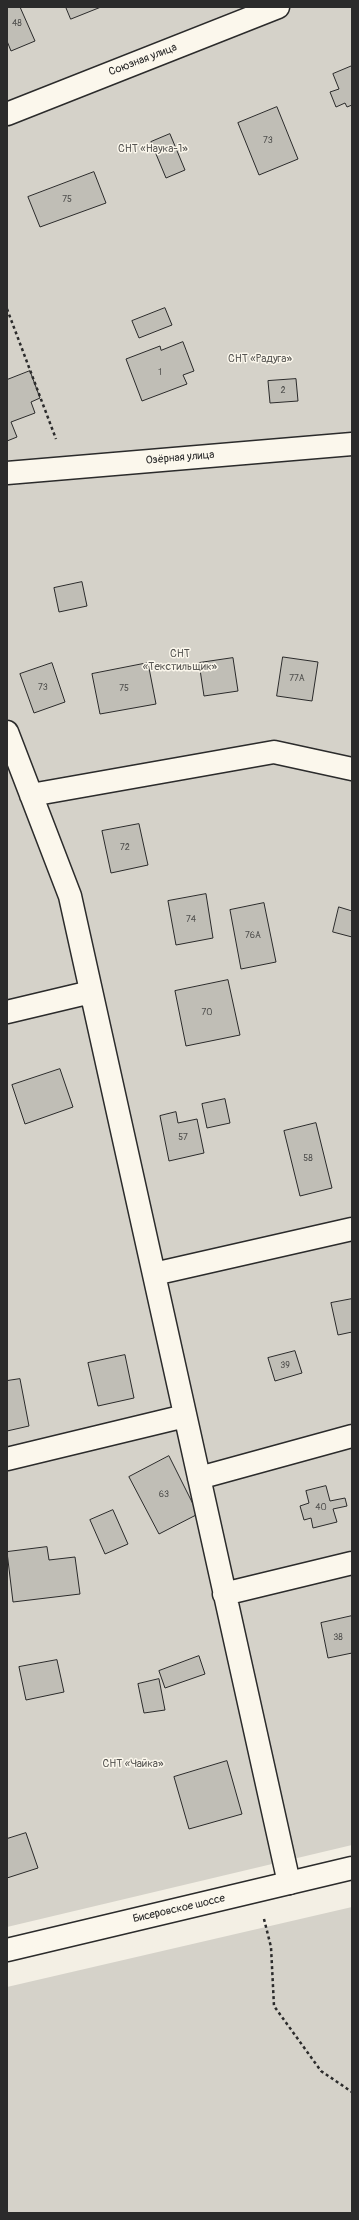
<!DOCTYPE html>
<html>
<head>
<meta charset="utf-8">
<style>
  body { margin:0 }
  #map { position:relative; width:359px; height:2220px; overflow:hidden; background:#f3efe4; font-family:Pangolin,sans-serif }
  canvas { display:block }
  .frame { position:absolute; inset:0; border:8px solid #2b2b2b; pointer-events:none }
</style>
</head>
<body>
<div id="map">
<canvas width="359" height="2220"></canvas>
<div class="frame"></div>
</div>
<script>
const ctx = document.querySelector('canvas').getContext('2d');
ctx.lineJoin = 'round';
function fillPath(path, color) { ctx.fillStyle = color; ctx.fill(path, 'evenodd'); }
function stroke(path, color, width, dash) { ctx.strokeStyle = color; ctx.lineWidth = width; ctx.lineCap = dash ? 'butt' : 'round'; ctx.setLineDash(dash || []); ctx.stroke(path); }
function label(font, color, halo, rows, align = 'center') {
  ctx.font = font + ' Pangolin,sans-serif'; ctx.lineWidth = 3; ctx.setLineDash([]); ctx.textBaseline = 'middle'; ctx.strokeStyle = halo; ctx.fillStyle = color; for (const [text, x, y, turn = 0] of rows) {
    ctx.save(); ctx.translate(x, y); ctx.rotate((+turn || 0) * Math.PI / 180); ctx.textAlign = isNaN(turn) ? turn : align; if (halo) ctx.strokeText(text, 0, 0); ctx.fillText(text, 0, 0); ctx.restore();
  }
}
const green = new Path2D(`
  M 7,7 L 352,7 L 352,1845 L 7,1927 Z
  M 352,1907 L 352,2213 L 7,2213 L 7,1987 Z`);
const building = new Path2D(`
  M 7,7 L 20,7 L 35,41 L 11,51 L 7,41 Z
  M 66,7 L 101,7 L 71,19 Z
  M 352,66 L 352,105 L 347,107 L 345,103 L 336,107 L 330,92 L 339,89 L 333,74 Z
  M 277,107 L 298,159 L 259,175 L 238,123 Z
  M 170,134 L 185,170 L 166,178 L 151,142 Z
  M 94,172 L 106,203 L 40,227 L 28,197 Z
  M 165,308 L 172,325 L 139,338 L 132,321 Z
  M 183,342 L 194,371 L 183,375 L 187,384 L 142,401 L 126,359 L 160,346 L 161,350 Z
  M 30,371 L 40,398 L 31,402 L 35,413 L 11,422 L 17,437 L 7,441 L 7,380 Z
  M 296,379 L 298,401 L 270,403 L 268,381 Z
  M 82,582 L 87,606 L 59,612 L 54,588 Z
  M 283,657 L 318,662 L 312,701 L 277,696 Z
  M 233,658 L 238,691 L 204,696 L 199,663 Z
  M 52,663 L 65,702 L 34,713 L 20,674 Z
  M 148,663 L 156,704 L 100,714 L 92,674 Z
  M 139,824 L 148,865 L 111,873 L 102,831 Z
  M 206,894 L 213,938 L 176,945 L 168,901 Z
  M 264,903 L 276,962 L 241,969 L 230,910 Z
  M 339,907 L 352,911 L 352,937 L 333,932 Z
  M 228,980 L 240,1035 L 186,1046 L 175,991 Z
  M 60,1069 L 73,1107 L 25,1124 L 12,1085 Z
  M 225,1099 L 230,1123 L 207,1128 L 202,1104 Z
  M 176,1112 L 178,1123 L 197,1119 L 204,1153 L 169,1161 L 160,1116 Z
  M 316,1123 L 332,1188 L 300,1196 L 284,1131 Z
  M 352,1299 L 352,1332 L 338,1335 L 331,1303 Z
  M 295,1351 L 302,1373 L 275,1381 L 268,1358 Z
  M 125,1355 L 134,1398 L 98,1406 L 88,1363 Z
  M 20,1379 L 29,1426 L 7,1431 L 7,1381 Z
  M 169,1456 L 198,1514 L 159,1534 L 129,1477 Z
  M 326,1486 L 330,1501 L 345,1498 L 347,1506 L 333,1509 L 337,1522 L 313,1528 L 311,1518 L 304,1520 L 300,1506 L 309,1503 L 306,1491 Z
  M 113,1510 L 128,1544 L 105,1554 L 90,1520 Z
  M 47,1547 L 49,1560 L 75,1557 L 80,1594 L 13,1602 L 7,1552 Z
  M 352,1616 L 352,1653 L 328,1658 L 321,1623 Z
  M 199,1656 L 205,1674 L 165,1688 L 159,1671 Z
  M 57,1660 L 64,1692 L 26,1700 L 19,1667 Z
  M 159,1679 L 165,1710 L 144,1713 L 138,1684 Z
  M 227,1761 L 242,1814 L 189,1829 L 174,1777 Z
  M 26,1833 L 38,1868 L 7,1878 L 7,1839 Z`);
const path = new Path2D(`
  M 7,309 L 56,439
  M 264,1919 L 271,1947 L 274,2006 L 321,2071 L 352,2092`);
const minor = new Path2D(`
  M 7,114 L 278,7
  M 7,473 L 352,444
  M 7,732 L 70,896 L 289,1883
  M 31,795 L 274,752 L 352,769
  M 7,1012 L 91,992
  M 154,1274 L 352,1229
  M 7,1459 L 185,1416
  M 199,1478 L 352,1436
  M 224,1594 L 352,1563`);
const major = new Path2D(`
  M 7,1950 L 352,1868`);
const numberNames = [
  ["48",17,24],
  ["73",268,141],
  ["75",67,200],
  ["1",160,373],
  ["2",283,391],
  ["77А",297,679],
  ["73",43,688],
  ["75",124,689],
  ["72",125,848],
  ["74",191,920],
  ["76А",253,936],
  ["70",207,1013],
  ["57",183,1138],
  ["58",308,1159],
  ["39",285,1366],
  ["63",164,1495],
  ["40",321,1508],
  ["38",338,1638]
];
const streetNames = [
  ["Союзная улица",143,60,-21],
  ["Озёрная улица",180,458,-5],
  ["Бисеровское шоссе",179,1909,-13]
];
const parkNames = [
  ["СНТ «Наука-1»",153,149],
  ["СНТ «Радуга»",260,359],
  ["СНТ",180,654],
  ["«Текстильщик»",180,667],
  ["СНТ «Чайка»",133,1764]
];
fillPath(green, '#d5d2c9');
fillPath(building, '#c0beb6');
stroke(building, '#2b2b2b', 1);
stroke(minor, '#2b2b2b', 25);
stroke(major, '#2b2b2b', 25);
stroke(path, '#2b2b2b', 2.5, [3, 3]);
stroke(minor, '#fbf7ec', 22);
stroke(major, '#fbf7ec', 22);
label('9px', '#50504e', null, numberNames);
label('11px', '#2b2b2b', '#fbf7ec', streetNames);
label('11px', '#565552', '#fbf7ec', parkNames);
</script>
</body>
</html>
